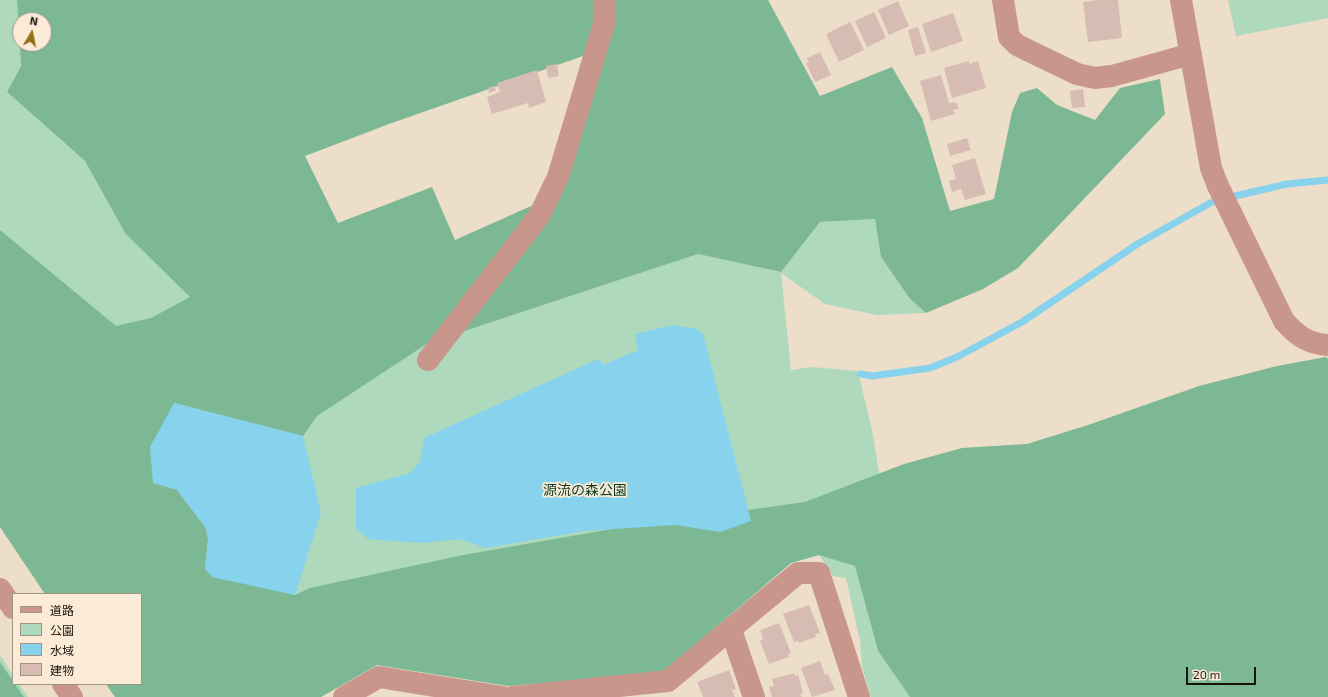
<!DOCTYPE html>
<html>
<head>
<meta charset="utf-8">
<style>
  body { margin:0 }
  #map { position:relative; width:1328px; height:697px; overflow:hidden; background:#eddec9; font-family:"Exo 2","Noto Sans JP",sans-serif }
  canvas { display:block }
  .legend { position:absolute; left:12px; top:593px; width:130px; height:92px; box-sizing:border-box; background:#fbebd6; border:1px solid #a09585; margin:0; padding:5px 7px; list-style:none; font-size:12px; color:#18130c }
  .legend li { display:flex; align-items:center; gap:8px; height:20px }
  .legend b { width:20px; border:1px solid #a09585 }
  .north { position:absolute; left:12px; top:12px; width:40px; height:40px; box-sizing:border-box; background:#fbebd6; border:1px solid #a09585; border-radius:50%; rotate:10deg; font-size:11px; font-weight:700; line-height:16px; text-align:center; color:#18130c }
  .north::after { content:''; display:block; margin:auto; width:14px; height:18px; background:#8f7217; clip-path:polygon(50% 0,100% 100%,50% 72%,0 100%) }
  .scale { position:absolute; left:1186px; top:667px; width:70px; height:18px; box-sizing:border-box; border:2px solid #18130c; border-top:0; padding-left:5px; font-size:12px; line-height:14px; white-space:nowrap; color:#18130c; -webkit-text-stroke:3px #fbebd6; paint-order:stroke }
</style>
</head>
<body>
<div id="map">
<canvas width="1328" height="697"></canvas>
<ul class="legend">
<li><b style="height:5px;background:#c9968c"></b>道路</li>
<li><b style="height:11px;background:#aed9bd"></b>公園</li>
<li><b style="height:11px;background:#87d2ed"></b>水域</li>
<li><b style="height:11px;background:#d7bcb4"></b>建物</li>
</ul>
<div class="north">N</div>
<div class="scale">20 m</div>
</div>
<script>
const ctx = document.querySelector('canvas').getContext('2d');
ctx.lineJoin = 'round';
function fillPath(path, color) { ctx.fillStyle = color; ctx.fill(path, 'evenodd'); }
function stroke(path, color, width, dash) { ctx.strokeStyle = color; ctx.lineWidth = width; ctx.lineCap = dash ? 'butt' : 'round'; ctx.setLineDash(dash || []); ctx.stroke(path); }
function label(font, color, halo, rows, align = 'center') {
  ctx.font = font + ' "Exo 2","Noto Sans JP",sans-serif'; ctx.lineWidth = 3.5; ctx.setLineDash([]); ctx.textBaseline = 'middle'; ctx.strokeStyle = halo; ctx.fillStyle = color; for (const [text, x, y, turn = 0] of rows) {
    ctx.save(); ctx.translate(x, y); ctx.rotate((+turn || 0) * Math.PI / 180); ctx.textAlign = isNaN(turn) ? turn : align; if (halo) ctx.strokeText(text, 0, 0); ctx.fillText(text, 0, 0); ctx.restore();
  }
}
const green = new Path2D(`
  M 0,0 L 17,0 L 21,66 L 7,92 L 85,161 L 125,233 L 428,343 L 698,254 L 781,272 L 820,222 L 875,219 L 881,257 L 910,299 L 926,313 L 877,315 L 825,304 L 781,273 L 791,370 L 812,367 L 858,371 L 873,435 L 883,499 L 855,565 L 878,651 L 910,697 L 871,697 L 862,667 L 860,641 L 846,578 L 833,576 L 819,555 L 791,563 L 663,672 L 508,686 L 377,665 L 321,697 L 115,697 L 106,684 L 141,684 L 141,594 L 45,594 L 0,527 Z
  M 1228,0 L 1328,0 L 1328,18 L 1236,36 Z
  M 0,655 L 13,675 L 13,684 L 19,684 L 28,697 L 0,697 Z`);
const forest = new Path2D(`
  M 17,0 L 768,0 L 820,96 L 892,67 L 922,118 L 950,211 L 994,199 L 1012,112 L 1020,93 L 1037,88 L 1057,105 L 1095,120 L 1120,88 L 1160,79 L 1165,114 L 1018,268 L 983,289 L 926,313 L 910,299 L 881,257 L 875,219 L 820,222 L 781,272 L 698,254 L 428,343 L 317,416 L 303,436 L 174,403 L 177,490 L 206,528 L 208,540 L 205,569 L 295,595 L 310,588 L 463,555 L 612,529 L 805,502 L 904,464 L 962,448 L 1027,444 L 1088,425 L 1199,386 L 1277,366 L 1326,357 L 1328,359 L 1328,697 L 910,697 L 878,651 L 855,566 L 819,555 L 791,563 L 663,672 L 508,686 L 377,665 L 321,697 L 115,697 L 106,684 L 141,684 L 141,594 L 45,594 L 0,527 L 0,230 L 116,326 L 151,318 L 190,297 L 125,233 L 85,161 L 7,92 L 21,66 ZM 20,20 L 44,20 L 44,44 L 20,44 ZM 586,55 L 540,202 L 455,240 L 432,187 L 338,223 L 305,156 L 389,124 Z
  M 0,662 L 13,681 L 13,684 L 15,684 L 24,697 L 0,697 Z`);
const water = new Path2D(`
  M 674,325 L 697,329 L 703,334 L 751,521 L 720,532 L 676,525 L 584,531 L 485,548 L 461,539 L 421,543 L 368,539 L 356,528 L 356,488 L 410,473 L 420,462 L 424,438 L 598,359 L 604,365 L 638,350 L 635,334 Z
  M 174,403 L 303,436 L 321,513 L 295,595 L 212,577 L 205,569 L 208,540 L 206,528 L 177,490 L 153,483 L 150,447 Z`);
const stream = new Path2D(`
  M 1235,196 L 1287,184 L 1328,180
  M 861,374 L 872,376 L 930,368 L 957,357 L 1022,322 L 1139,243 L 1212,202`);
const building = new Path2D(`
  M 1098,0 L 1118,0 L 1122,38 L 1088,42 L 1083,2 Z
  M 898,1 L 909,26 L 889,35 L 878,10 Z
  M 874,12 L 886,38 L 867,47 L 855,21 Z
  M 953,13 L 963,41 L 931,52 L 922,24 Z
  M 850,22 L 864,50 L 839,62 L 826,34 Z
  M 918,27 L 926,53 L 915,56 L 908,30 Z
  M 820,52 L 831,75 L 815,82 L 806,63 L 809,62 L 807,58 Z
  M 969,61 L 969,64 L 978,61 L 986,88 L 952,98 L 944,68 Z
  M 557,64 L 559,76 L 548,78 L 546,66 Z
  M 537,70 L 546,102 L 529,108 L 528,103 L 492,114 L 487,97 L 500,92 L 497,83 Z
  M 941,75 L 949,103 L 956,102 L 959,109 L 953,110 L 955,114 L 931,121 L 920,81 Z
  M 494,86 L 496,91 L 489,93 L 488,88 Z
  M 1083,89 L 1085,107 L 1072,108 L 1070,91 Z
  M 967,138 L 971,150 L 950,156 L 947,144 Z
  M 975,158 L 986,194 L 965,200 L 961,189 L 952,192 L 949,181 L 956,179 L 952,165 Z
  M 809,605 L 820,633 L 815,634 L 816,637 L 799,643 L 799,641 L 794,642 L 783,614 Z
  M 779,623 L 791,653 L 788,654 L 789,657 L 769,664 L 760,641 L 763,639 L 760,630 Z
  M 820,661 L 825,675 L 828,674 L 835,690 L 812,697 L 801,668 Z
  M 729,670 L 736,689 L 732,690 L 735,697 L 703,697 L 697,682 Z
  M 794,673 L 795,676 L 798,675 L 803,693 L 800,694 L 802,697 L 772,697 L 769,687 L 774,686 L 772,679 Z`);
const minor = new Path2D(`
  M 1003,0 L 1009,37 L 1017,45 L 1077,74 L 1095,78 L 1112,76 L 1191,54
  M 1181,0 L 1211,168 L 1218,186 L 1284,321 C 1297,336 1309,344 1328,345
  M 428,360 L 539,216 L 558,177 L 604,24 L 605,0
  M 731,630 L 754,697
  M 344,697 L 379,677 L 503,697
  M 512,697 L 668,681 L 798,573 L 819,573 L 859,697`);
const tertiary = new Path2D(`
  M 0,589 L 13,608
  M 63,684 L 72,697`);
const parkNames = [
  ["源流の森公園",585,490]
];
fillPath(green, '#aed9bd');
fillPath(forest, '#7cb893');
fillPath(water, '#87d2ed');
stroke(stream, '#87d2ed', 7);
fillPath(building, '#d7bcb4');
stroke(minor, '#c9968c', 22);
stroke(tertiary, '#c9968c', 22);
label('14px', '#073921', '#fbebd6', parkNames);
</script>
</body>
</html>
